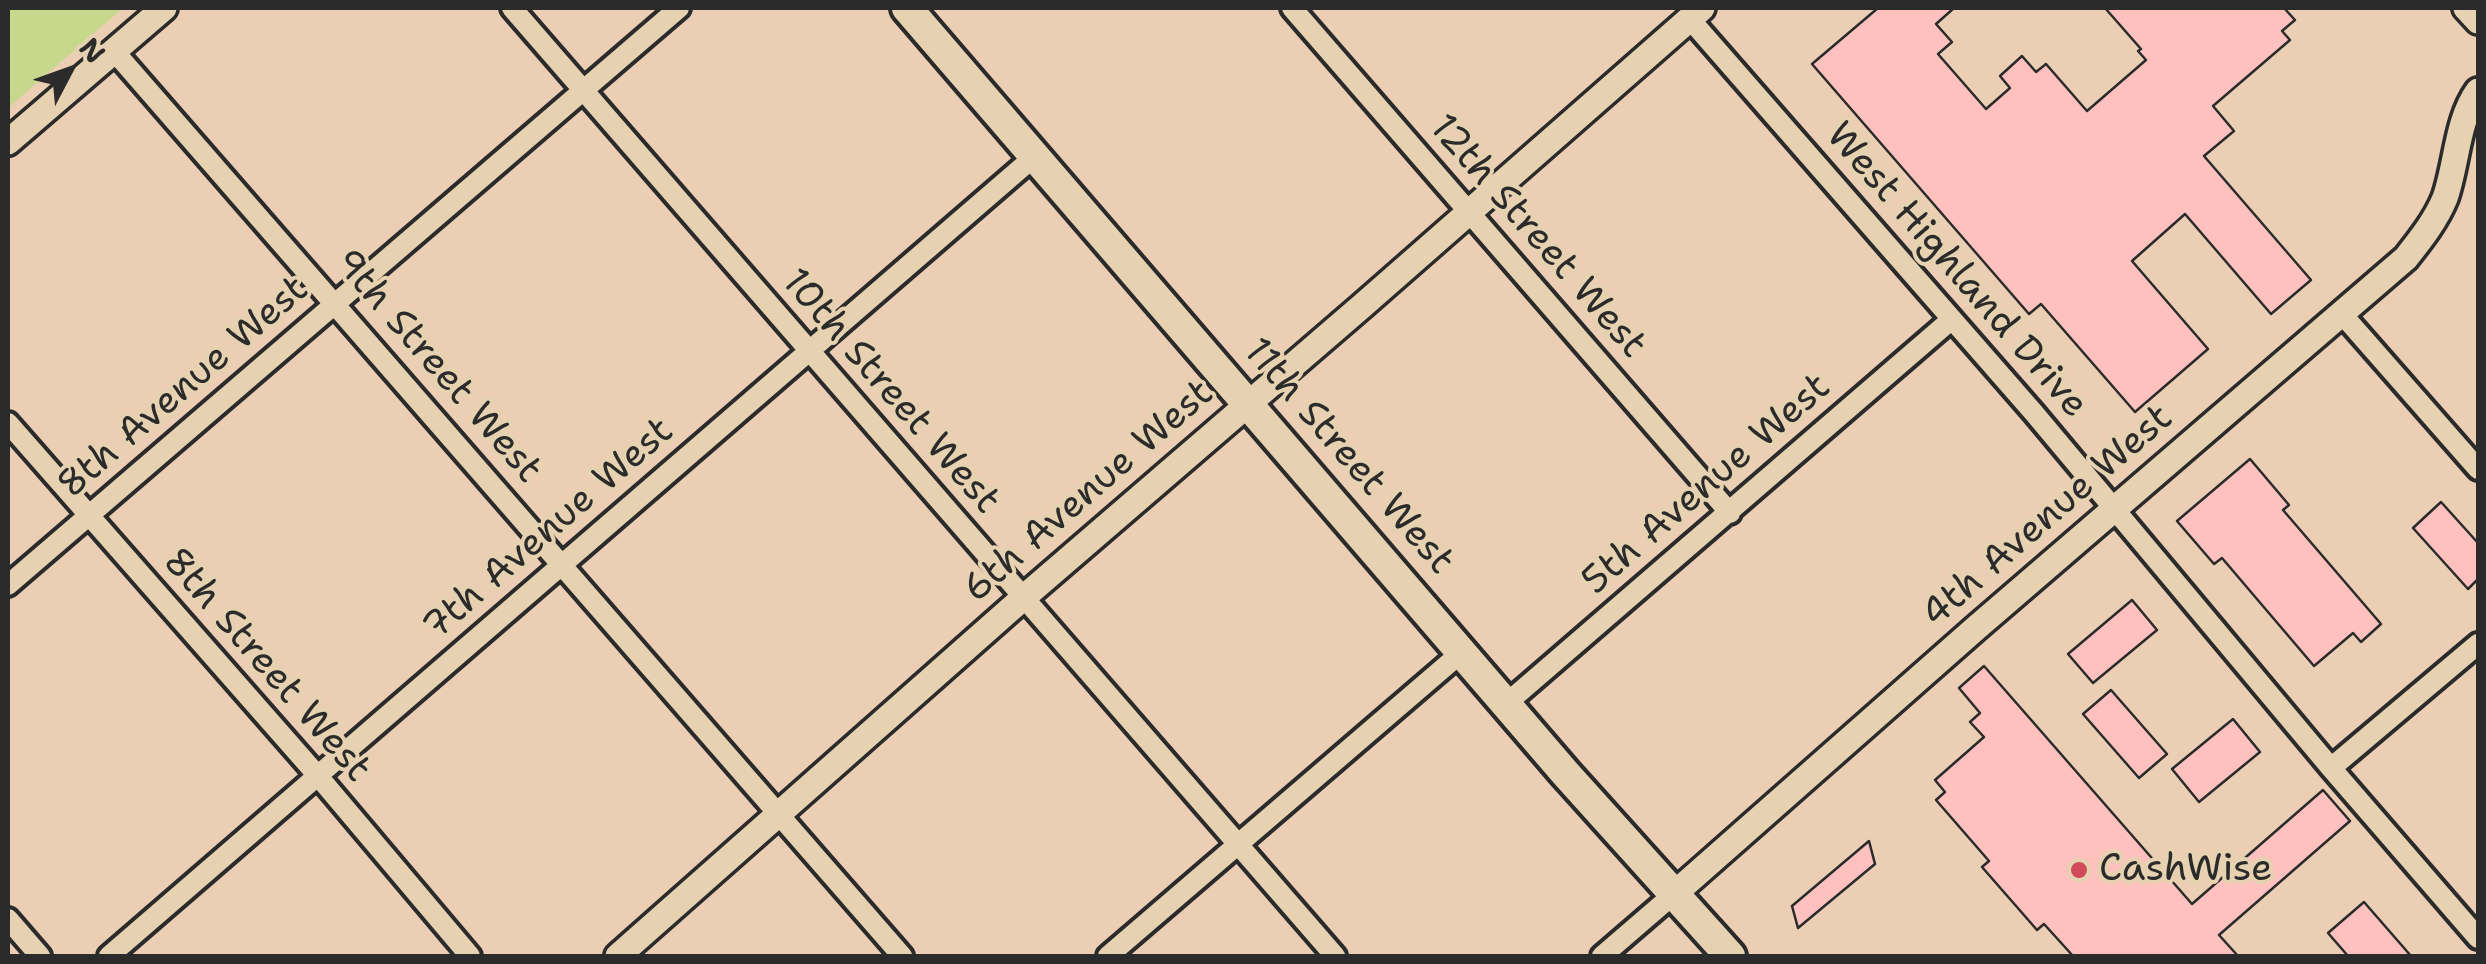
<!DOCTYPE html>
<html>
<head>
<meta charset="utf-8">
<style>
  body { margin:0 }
  #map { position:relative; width:2486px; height:964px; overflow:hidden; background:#ebceb3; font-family:"Shantell Sans",sans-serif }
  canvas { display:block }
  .frame { position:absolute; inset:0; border:10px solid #2b2b2b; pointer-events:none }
  .north { position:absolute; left:20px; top:20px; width:100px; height:100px; -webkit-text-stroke:8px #e6d1b0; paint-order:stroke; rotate:49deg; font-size:28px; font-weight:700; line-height:40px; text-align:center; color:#2b2b2b }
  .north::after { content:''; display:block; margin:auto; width:35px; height:45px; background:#2b2b2b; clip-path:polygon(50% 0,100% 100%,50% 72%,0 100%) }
</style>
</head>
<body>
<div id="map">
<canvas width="2486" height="964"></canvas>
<div class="frame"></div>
<div class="north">N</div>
</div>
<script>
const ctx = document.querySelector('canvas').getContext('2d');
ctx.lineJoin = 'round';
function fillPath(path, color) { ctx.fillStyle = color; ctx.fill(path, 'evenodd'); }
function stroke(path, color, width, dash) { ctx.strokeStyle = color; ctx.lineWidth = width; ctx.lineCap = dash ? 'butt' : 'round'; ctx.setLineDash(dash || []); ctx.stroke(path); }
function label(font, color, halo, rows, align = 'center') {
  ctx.font = font + ' "Shantell Sans",sans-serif'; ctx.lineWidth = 8; ctx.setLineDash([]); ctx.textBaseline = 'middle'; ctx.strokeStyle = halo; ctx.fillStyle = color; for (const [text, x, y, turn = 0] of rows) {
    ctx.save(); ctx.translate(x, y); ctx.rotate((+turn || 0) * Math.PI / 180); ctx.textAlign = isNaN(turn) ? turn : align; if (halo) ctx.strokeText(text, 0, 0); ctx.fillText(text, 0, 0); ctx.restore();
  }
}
const green = new Path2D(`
  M 8,8 L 123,8 L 8,108 Z`);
const building = new Path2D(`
  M 1878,8 L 1954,8 L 1936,24 L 1952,42 L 1938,54 L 1986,109 L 2010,88 L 2000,76 L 2022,56 L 2036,72 L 2046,64 L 2087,111 L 2146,60 L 2138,51 L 2141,49 L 2105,8 L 2284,8 L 2295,20 L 2282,31 L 2290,40 L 2213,106 L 2234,131 L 2204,156 L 2311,280 L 2271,314 L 2185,214 L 2132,261 L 2208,349 L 2135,412 L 2041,304 L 2029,314 L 1812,64 Z
  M 2250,459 L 2289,505 L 2283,510 L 2381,624 L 2361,642 L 2353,633 L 2314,666 L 2222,558 L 2214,564 L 2177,521 Z
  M 2441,502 L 2478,543 L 2478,579 L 2468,589 L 2413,528 Z
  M 2132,600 L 2157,630 L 2093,683 L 2068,654 Z
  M 1984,666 L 2192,904 L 2323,790 L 2350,821 L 2219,935 L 2238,956 L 2073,956 L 2044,924 L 2037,930 L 1982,867 L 1989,861 L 1936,800 L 1945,792 L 1935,780 L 1984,737 L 1970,722 L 1980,713 L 1959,688 Z
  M 2111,690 L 2167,754 L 2139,778 L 2083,714 Z
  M 2233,719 L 2260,752 L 2199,802 L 2172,769 Z
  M 1869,841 L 1875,864 L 1798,928 L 1792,906 Z
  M 2364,902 L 2411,956 L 2348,956 L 2328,933 Z`);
const minor = new Path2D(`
  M 512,8 L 1335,956
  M 1292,8 L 1730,513
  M 1689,18 L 2034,413 L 2331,768 L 2478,938
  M 114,51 L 902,956
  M 2342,314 L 2478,469
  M 8,423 L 318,776 L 470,956
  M 8,585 L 679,8
  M 1507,703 L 1952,319
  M 2331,768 L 2478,644
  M 8,919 L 40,956
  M 109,956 L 1035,156
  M 1108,956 L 1462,652
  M 1602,956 L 1674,894`);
const tertiary = new Path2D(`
  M 2466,8 L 2478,21
  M 8,142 L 164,8
  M 1674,894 L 1976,628 L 2406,258 C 2421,239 2436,220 2445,198 C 2457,164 2457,120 2478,91
  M 618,956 L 1023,598 L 1362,306 L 1702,8`);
const secondary = new Path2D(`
  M 907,8 L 1566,774 L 1730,956`);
const markers = [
  [2079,870,10,"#d1495b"]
];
const streetNames = [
  ["12th Street West",1537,237,49],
  ["West Highland Drive",1956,271,49],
  ["9th Street West",437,367,49],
  ["8th Avenue West",184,388,-41],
  ["10th Street West",890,392,49],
  ["11th Street West",1348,457,49],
  ["5th Avenue West",1707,485,-41],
  ["6th Avenue West",1089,492,-41],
  ["4th Avenue West",2048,517,-41],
  ["7th Avenue West",549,530,-41],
  ["8th Street West",266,666,49]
];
const poiNames = [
  ["CashWise",2099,870]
];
fillPath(green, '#c7d88d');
fillPath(building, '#fec1be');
stroke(building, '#2b2b2b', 2.5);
stroke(minor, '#2b2b2b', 28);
stroke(tertiary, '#2b2b2b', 32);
stroke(secondary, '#2b2b2b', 38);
stroke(minor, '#e6d1b0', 20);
stroke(tertiary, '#e6d1b0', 25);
stroke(secondary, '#e6d1b0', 30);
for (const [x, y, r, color] of markers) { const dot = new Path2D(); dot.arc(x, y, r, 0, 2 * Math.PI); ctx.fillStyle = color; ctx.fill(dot); stroke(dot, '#e6d1b0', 4); }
label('38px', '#2b2b2b', '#e6d1b0', streetNames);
label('38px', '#2b2b2b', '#e6d1b0', poiNames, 'left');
</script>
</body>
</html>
